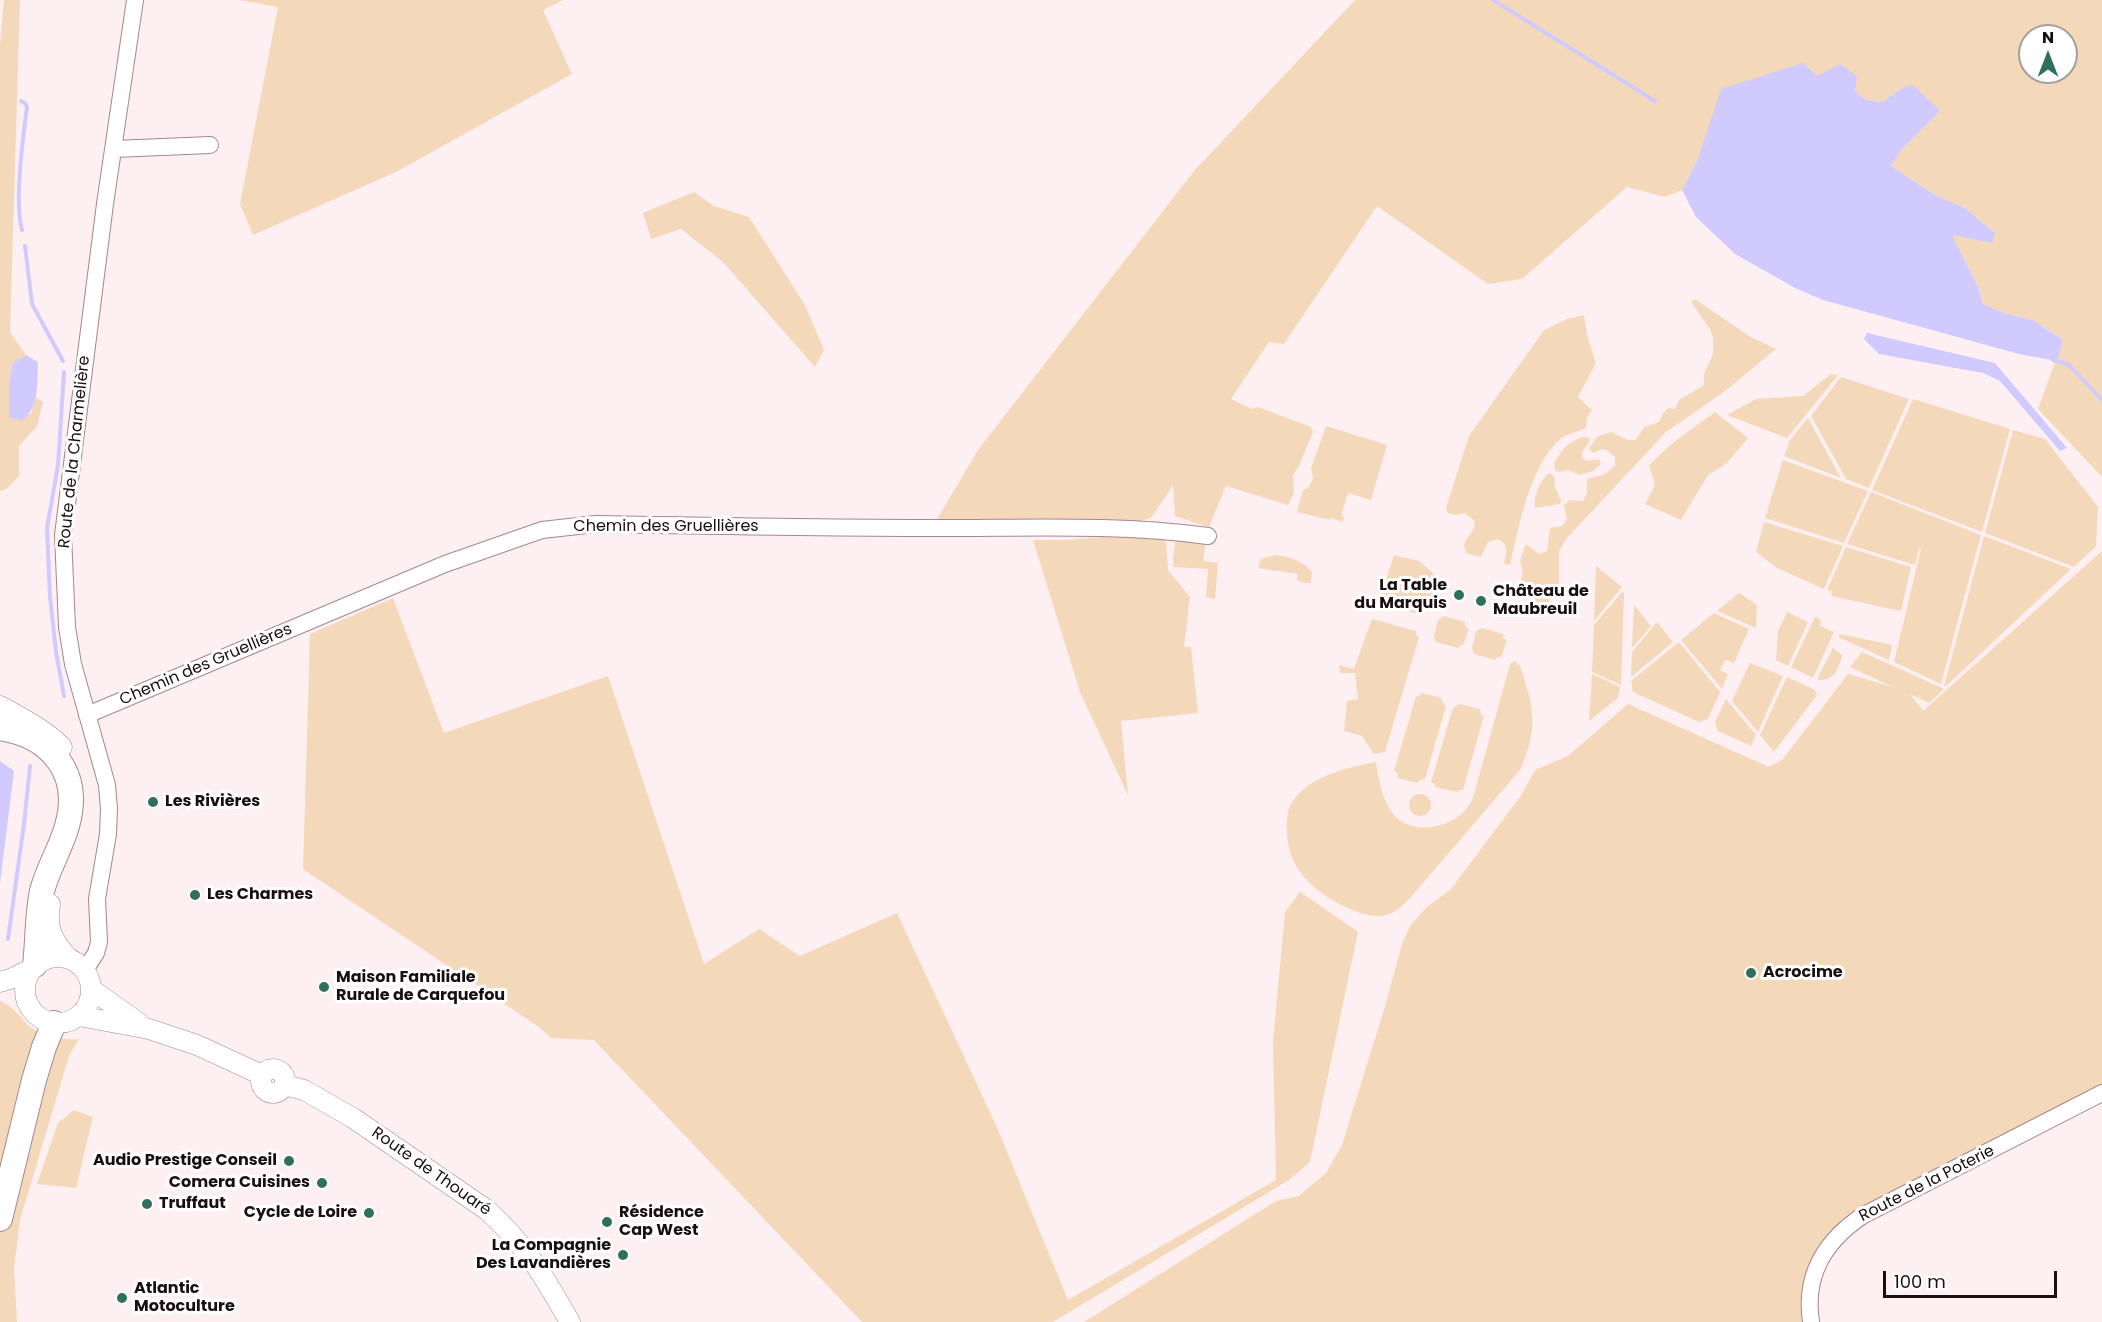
<!DOCTYPE html>
<html>
<head>
<meta charset="utf-8">
<style>
  body { margin:0 }
  #map { position:relative; width:2102px; height:1322px; overflow:hidden; background:#fdeff2; font-family:Poppins,sans-serif }
  canvas { display:block }
  .north { position:absolute; left:2018px; top:24px; width:60px; height:60px; box-sizing:border-box; background:#fff; border:2px solid #a39fa0; border-radius:50%; rotate:0deg; font-size:16px; font-weight:700; line-height:24px; text-align:center; color:#190e11 }
  .north::after { content:''; display:block; margin:auto; width:21px; height:27px; background:#2e6f5e; clip-path:polygon(50% 0,100% 100%,50% 72%,0 100%) }
  .scale { position:absolute; left:1883px; top:1271px; width:174px; height:27px; box-sizing:border-box; border:3px solid #190e11; border-top:0; padding-left:8px; font-size:18px; line-height:21px; white-space:nowrap; color:#190e11; -webkit-text-stroke:4px #fff; paint-order:stroke }
</style>
</head>
<body>
<div id="map">
<canvas width="2102" height="1322"></canvas>
<div class="north">N</div>
<div class="scale">100 m</div>
</div>
<script>
const ctx = document.querySelector('canvas').getContext('2d');
ctx.lineJoin = 'round';
function fillPath(path, color) { ctx.fillStyle = color; ctx.fill(path, 'evenodd'); }
function stroke(path, color, width, dash) { ctx.strokeStyle = color; ctx.lineWidth = width; ctx.lineCap = dash ? 'butt' : 'round'; ctx.setLineDash(dash || []); ctx.stroke(path); }
function label(font, color, halo, rows, align = 'center') {
  ctx.font = font + ' Poppins,sans-serif'; ctx.lineWidth = 6; ctx.setLineDash([]); ctx.textBaseline = 'middle'; ctx.strokeStyle = halo; ctx.fillStyle = color; for (const [text, x, y, turn = 0] of rows) {
    ctx.save(); ctx.translate(x, y); ctx.rotate((+turn || 0) * Math.PI / 180); ctx.textAlign = isNaN(turn) ? turn : align; if (halo) ctx.strokeText(text, 0, 0); ctx.fillText(text, 0, 0); ctx.restore();
  }
}
const green = new Path2D(`
  M 4,0 L 20,0 L 10,332 L 26,355 L 13,363 L 9,383 L 9,417 L 31,414 L 36,397 L 43,402 L 37,426 L 19,446 L 19,476 L 6,489 L 0,491 L 0,44 Z
  M 238,0 L 563,0 L 543,10 L 572,74 L 396,172 L 253,235 L 240,204 L 278,7 Z
  M 1355,0 L 2102,0 L 2102,477 L 2038,409 L 2063,340 L 2033,320 L 2004,313 L 1983,304 L 1978,286 L 1951,234 L 1991,243 L 1995,233 L 1965,208 L 1935,195 L 1891,166 L 1902,149 L 1940,111 L 1902,88 L 1882,102 L 1866,100 L 1855,91 L 1698,159 L 1682,190 L 1665,197 L 1627,187 L 1522,279 L 1488,284 L 1377,206 L 1284,344 L 1269,342 L 1231,399 L 1252,409 L 1258,407 L 1311,427 L 1313,432 L 1299,466 L 1293,475 L 1294,493 L 1288,505 L 1226,486 L 1209,527 L 1175,516 L 1173,485 L 1151,518 L 1124,525 L 936,521 L 978,450 L 1194,171 ZM 2030,36 L 2066,36 L 2066,72 L 2030,72 Z
  M 694,192 L 714,206 L 749,217 L 805,305 L 824,350 L 815,367 L 723,262 L 681,229 L 651,239 L 643,213 Z
  M 1695,299 L 1749,336 L 1776,349 L 1725,391 L 1666,432 L 1567,538 L 1559,551 L 1559,588 L 1564,596 L 1562,599 L 1550,598 L 1548,605 L 1537,605 L 1534,602 L 1537,589 L 1526,589 L 1521,580 L 1523,571 L 1520,561 L 1525,546 L 1527,545 L 1539,554 L 1547,551 L 1550,528 L 1562,526 L 1567,520 L 1564,505 L 1570,500 L 1583,501 L 1587,493 L 1587,479 L 1605,474 L 1615,466 L 1615,457 L 1606,450 L 1602,449 L 1593,453 L 1589,448 L 1597,437 L 1611,432 L 1628,440 L 1635,440 L 1645,427 L 1659,422 L 1662,415 L 1668,408 L 1675,409 L 1679,400 L 1704,385 L 1704,374 L 1713,354 L 1713,338 L 1710,329 L 1691,302 Z
  M 1584,315 L 1587,335 L 1596,363 L 1578,397 L 1592,410 L 1587,417 L 1586,428 C 1578,432 1568,433 1560,439 C 1528,469 1520,525 1510,565 L 1504,564 C 1506,554 1510,545 1498,539 L 1488,542 L 1481,557 L 1466,553 L 1464,545 C 1467,536 1477,530 1474,520 L 1464,513 L 1455,515 L 1448,513 L 1446,508 L 1469,436 L 1544,330 L 1567,319 Z
  M 1831,374 L 1838,375 L 1787,438 L 1727,415 L 1756,399 L 1803,396 Z
  M 1841,377 L 1909,399 L 1869,488 L 1846,479 L 1811,416 Z
  M 1913,399 L 2010,429 L 1982,532 L 1872,490 Z
  M 1715,412 L 1748,438 L 1726,464 L 1708,475 L 1681,520 L 1645,504 L 1655,485 L 1649,465 L 1674,442 Z
  M 1808,418 L 1841,478 L 1784,456 L 1790,440 Z
  M 1326,426 L 1387,445 L 1371,500 L 1348,493 L 1341,516 L 1344,517 L 1343,522 L 1331,518 L 1330,520 L 1297,512 L 1303,490 L 1308,488 L 1312,481 L 1313,477 L 1311,468 Z
  M 2013,430 L 2045,439 L 2098,507 L 2096,546 L 2074,567 L 1985,533 Z
  M 1583,437 L 1589,438 L 1590,440 L 1582,453 L 1582,458 L 1588,461 L 1599,459 L 1601,464 L 1593,471 L 1581,475 L 1568,470 L 1558,472 L 1555,470 L 1554,463 C 1562,449 1568,442 1583,437 Z
  M 1783,460 L 1868,491 L 1844,543 L 1765,518 Z
  M 1549,473 L 1554,476 L 1555,487 L 1561,501 L 1560,504 L 1535,508 C 1533,497 1540,480 1549,473 Z
  M 1871,492 L 1981,535 L 1941,684 L 1894,662 L 1921,549 L 1919,549 L 1915,565 L 1847,544 Z
  M 1764,522 L 1843,546 L 1824,589 L 1777,568 L 1756,552 Z
  M 1112,536 L 1162,538 L 1166,543 L 1168,570 L 1190,597 L 1184,647 L 1191,647 L 1198,713 L 1121,721 L 1128,795 L 1080,692 L 1033,540 L 1069,540 Z
  M 1984,536 L 2071,569 L 1946,686 L 1944,686 Z
  M 1176,538 L 1206,541 L 1203,561 L 1218,563 L 1215,599 L 1206,597 L 1208,569 L 1174,567 L 1173,557 Z
  M 1846,547 L 1911,567 L 1901,611 L 1831,596 L 1832,591 L 1827,590 Z
  M 2102,551 L 2102,1087 L 1831,1230 L 1813,1258 L 1804,1322 L 1084,1322 L 1276,1201 L 1299,1196 L 1326,1173 L 1342,1145 L 1386,1003 L 1402,944 L 1410,926 L 1426,908 L 1451,889 L 1520,797 L 1535,770 L 1568,756 L 1628,704 L 1769,767 L 1783,759 L 1848,674 L 1893,687 L 1850,667 L 1862,652 L 1944,689 L 1929,703 L 1910,694 L 1923,711 Z
  M 1275,555 C 1289,557 1302,560 1312,572 L 1311,583 L 1304,583 L 1297,580 L 1298,574 L 1258,568 L 1261,559 Z
  M 1394,555 L 1419,561 L 1434,574 L 1434,588 L 1429,610 L 1424,611 L 1421,615 L 1379,602 Z
  M 1596,566 L 1622,587 L 1594,621 Z
  M 1622,592 L 1624,593 L 1621,685 L 1592,672 L 1594,625 Z
  M 1739,593 L 1757,605 L 1756,628 L 1717,611 Z
  M 393,598 L 444,733 L 608,676 L 704,964 L 759,929 L 800,956 L 897,913 L 996,1125 L 1068,1300 L 1276,1180 L 1273,1042 L 1285,912 L 1300,892 L 1358,932 L 1310,1162 L 1289,1180 L 1053,1322 L 862,1322 L 594,1040 L 551,1038 L 539,1027 L 303,869 L 310,634 Z
  M 1634,605 L 1651,626 L 1632,648 Z
  M 1787,612 L 1808,622 L 1788,666 L 1776,660 L 1778,631 Z
  M 1714,613 L 1749,629 L 1734,663 L 1725,660 L 1720,670 L 1728,674 L 1722,689 L 1681,640 Z
  M 1444,616 L 1465,622 L 1465,626 L 1469,629 L 1463,645 L 1459,646 L 1458,648 L 1436,642 L 1434,636 L 1438,620 Z
  M 1815,617 L 1821,620 L 1820,626 L 1834,632 L 1813,678 L 1791,667 Z
  M 1372,619 L 1416,631 L 1416,634 L 1419,637 L 1385,752 L 1374,754 L 1362,736 L 1344,731 L 1347,701 L 1358,699 L 1355,673 L 1340,673 L 1339,665 L 1354,669 Z
  M 1657,622 L 1673,642 L 1631,677 L 1632,652 Z
  M 1482,628 L 1503,634 L 1503,638 L 1507,640 L 1501,657 L 1497,657 L 1496,660 L 1474,654 L 1472,648 L 1476,631 Z
  M 1840,634 L 1892,645 L 1889,660 L 1838,637 Z
  M 1679,642 L 1720,692 L 1708,719 L 1699,722 L 1633,692 L 1631,681 Z
  M 1833,648 L 1842,655 C 1840,668 1832,684 1817,679 Z
  M 1515,661 L 1520,666 C 1534,707 1539,728 1520,770 L 1411,897 C 1402,906 1394,915 1381,916 C 1354,917 1313,892 1299,870 C 1291,859 1287,845 1287,831 C 1286,823 1287,811 1291,804 C 1308,776 1346,768 1376,762 C 1379,780 1382,801 1394,815 C 1416,839 1462,826 1473,798 L 1510,664 Z
  M 1750,663 L 1783,676 L 1758,732 L 1732,701 Z
  M 1592,674 L 1620,687 L 1618,698 L 1589,721 Z
  M 1787,677 L 1815,690 L 1817,695 L 1774,752 L 1760,735 Z
  M 1422,693 L 1442,698 L 1442,702 L 1446,706 L 1425,779 L 1420,780 L 1418,783 L 1398,778 L 1398,774 L 1394,771 L 1416,696 L 1418,697 Z
  M 1726,699 L 1756,735 L 1751,746 L 1718,731 L 1715,722 Z
  M 1460,704 L 1480,709 L 1481,715 L 1484,716 L 1463,790 L 1458,790 L 1457,792 L 1435,787 L 1435,784 L 1431,782 L 1453,708 Z
  M1409 805a11 11 0 1 1 22 0a11 11 0 1 1-22 0Z
  M 0,1001 C 13,1006 19,1016 29,1026 C 39,1035 66,1041 79,1039 L 69,1056 L 20,1220 L 14,1269 L 17,1322 L 0,1322 Z
  M 74,1110 L 93,1117 L 76,1188 L 37,1184 L 58,1123 Z`);
const water = new Path2D(`
  M 1803,63 L 1817,76 L 1840,64 L 1857,76 L 1855,91 L 1866,100 L 1882,102 L 1902,88 L 1913,85 L 1940,111 L 1902,149 L 1891,166 L 1935,195 L 1965,208 L 1995,233 L 1992,243 L 1952,235 L 1978,287 L 1983,304 L 2004,313 L 2033,320 L 2063,340 L 2057,361 L 2019,354 L 1823,300 L 1795,288 L 1735,254 L 1696,217 L 1682,190 L 1698,159 L 1721,89 Z
  M 1867,333 L 1995,363 L 2067,448 L 2060,451 L 2000,381 L 1983,373 L 1879,354 L 1864,339 Z
  M 26,355 L 38,362 C 37,382 40,407 22,421 L 9,417 L 9,383 L 13,363 Z
  M 0,761 L 14,771 L 0,883 Z`);
const stream = new Path2D(`
  M 1493,0 L 1655,101
  M 21,101 L 25,103 L 27,107 C 23,138 14,201 22,230
  M 25,246 L 32,304 L 63,361
  M 2053,360 L 2069,365 L 2102,400
  M 64,696 L 56,652 L 50,597 L 47,528 L 58,465 L 64,372
  M 8,939 L 24,824 L 30,766`);
const minor = new Path2D(`
  M 114,149 L 210,145
  M 87,715 L 445,564 L 542,530 L 596,524 C 711,526 826,528 941,528 C 1030,528 1120,524 1208,536
  M 85,970 L 96,953 L 99,942 L 97,899 L 108,834 L 109,809 L 107,785 L 73,664 L 67,627 L 63,535 L 105,204 L 135,0
  M 1811,1322 C 1804,1275 1824,1242 1862,1216 L 2102,1093`);
const major = new Path2D(`
  M 0,706 C 22,718 44,729 62,747
  M 50,904 C 46,929 52,939 68,958
  M25 990a33 33 0 1 1 66 0a33 33 0 1 1-66 0Z
  M 0,982 L 13,978 L 31,969
  M 91,989 L 139,1023
  M 79,1016 L 149,1029 L 197,1045 L 262,1075
  M261 1081a12 12 0 1 1 24 0a12 12 0 1 1-24 0Z
  M 284,1085 L 304,1090 L 353,1118 L 487,1210 C 526,1245 545,1278 570,1322`);
const highway = new Path2D(`
  M 0,728 C 52,736 82,774 67,826 C 61,848 48,868 42,891 C 37,915 38,940 35,965
  M 0,1219 L 34,1080 L 44,1047 L 54,1023`);
const markers = [
  [1459,595,6,"#2e6f5e"],
  [1481,601,6,"#2e6f5e"],
  [153,802,6,"#2e6f5e"],
  [195,895,6,"#2e6f5e"],
  [1751,973,6,"#2e6f5e"],
  [324,987,6,"#2e6f5e"],
  [289,1161,6,"#2e6f5e"],
  [322,1183,6,"#2e6f5e"],
  [147,1204,6,"#2e6f5e"],
  [369,1213,6,"#2e6f5e"],
  [607,1222,6,"#2e6f5e"],
  [623,1255,6,"#2e6f5e"],
  [122,1298,6,"#2e6f5e"]
];
const streetNames = [
  ["Route de la Charmelière",75,452,-84],
  ["Chemin des Gruellières",666,527],
  ["Chemin des Gruellières",206,665,-23],
  ["Route de Thouaré",431,1172,35],
  ["Route de la Poterie",1927,1184,-27]
];
const poiNames = [
  ["La Table",1447,586,"right"],
  ["du Marquis",1447,604,"right"],
  ["Château de",1493,592],
  ["Maubreuil",1493,610],
  ["Les Rivières",165,802],
  ["Les Charmes",207,895],
  ["Acrocime",1763,973],
  ["Maison Familiale",336,978],
  ["Rurale de Carquefou",336,996],
  ["Audio Prestige Conseil",277,1161,"right"],
  ["Comera Cuisines",310,1183,"right"],
  ["Truffaut",159,1204],
  ["Cycle de Loire",357,1213,"right"],
  ["Résidence",619,1213],
  ["Cap West",619,1231],
  ["La Compagnie",611,1246,"right"],
  ["Des Lavandières",611,1264,"right"],
  ["Atlantic",134,1289],
  ["Motoculture",134,1307]
];
fillPath(green, '#f4d8ba');
fillPath(water, '#d0cafe');
stroke(stream, '#d0cafe', 4);
stroke(minor, '#a6868f', 18);
stroke(major, '#a6868f', 21);
stroke(highway, '#a6868f', 26);
stroke(minor, '#fff', 16);
stroke(major, '#fff', 20);
stroke(highway, '#fff', 24);
for (const [x, y, r, color] of markers) { const dot = new Path2D(); dot.arc(x, y, r, 0, 2 * Math.PI); ctx.fillStyle = color; ctx.fill(dot); stroke(dot, '#fff', 2); }
label('16px', '#190e11', '#fff', streetNames);
label('bold 16px', '#190e11', '#fff', poiNames, 'left');
</script>
</body>
</html>
